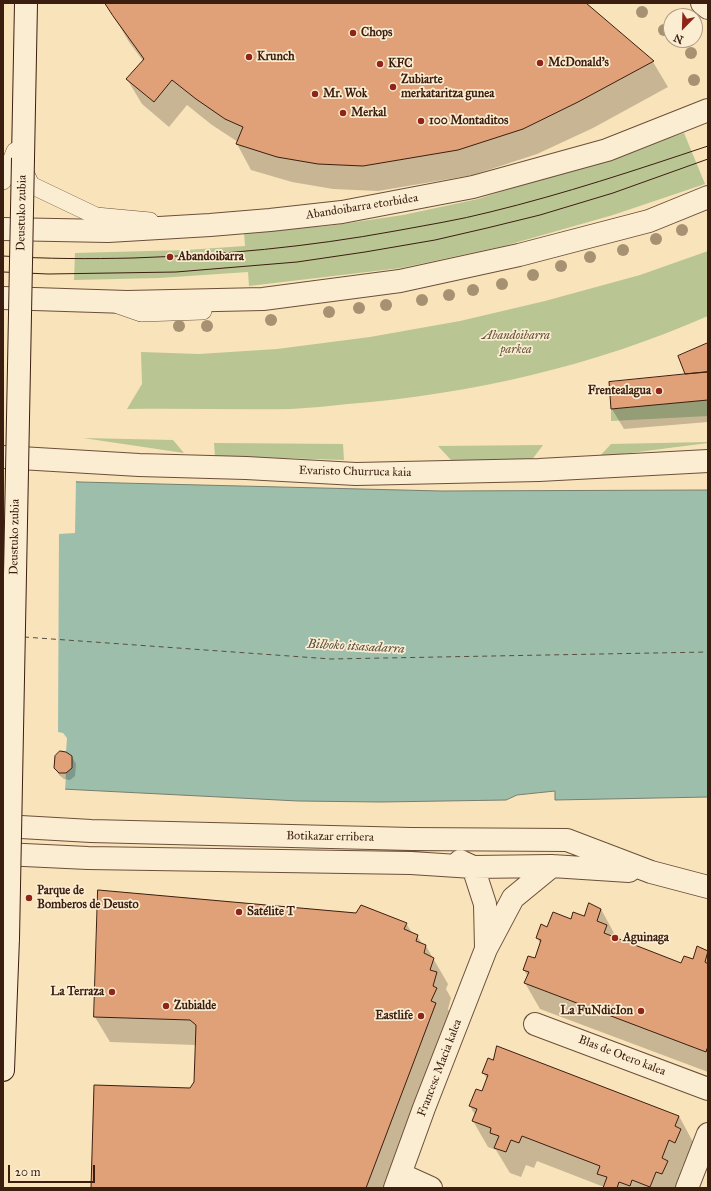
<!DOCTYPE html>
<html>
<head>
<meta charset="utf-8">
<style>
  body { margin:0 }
  #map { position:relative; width:711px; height:1191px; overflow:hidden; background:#f9e3ba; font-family:"IM FELL Great Primer",serif }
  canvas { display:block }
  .frame { position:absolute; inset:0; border:4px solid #3c1e10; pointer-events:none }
  .north { position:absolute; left:663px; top:8px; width:40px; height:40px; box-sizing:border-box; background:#fbedd2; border:1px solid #af9a84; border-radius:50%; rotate:203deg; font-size:11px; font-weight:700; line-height:16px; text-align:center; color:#3c1e10 }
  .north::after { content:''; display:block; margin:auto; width:14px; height:18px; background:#8f2418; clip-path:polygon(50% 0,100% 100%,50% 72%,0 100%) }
  .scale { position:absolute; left:8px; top:1165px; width:87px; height:18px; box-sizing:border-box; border:2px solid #3c1e10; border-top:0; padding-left:5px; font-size:12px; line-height:14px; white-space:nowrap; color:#3c1e10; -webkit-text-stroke:3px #fbedd2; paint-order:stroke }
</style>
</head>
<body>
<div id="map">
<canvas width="711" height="1191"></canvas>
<div class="frame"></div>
<div class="north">N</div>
<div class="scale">20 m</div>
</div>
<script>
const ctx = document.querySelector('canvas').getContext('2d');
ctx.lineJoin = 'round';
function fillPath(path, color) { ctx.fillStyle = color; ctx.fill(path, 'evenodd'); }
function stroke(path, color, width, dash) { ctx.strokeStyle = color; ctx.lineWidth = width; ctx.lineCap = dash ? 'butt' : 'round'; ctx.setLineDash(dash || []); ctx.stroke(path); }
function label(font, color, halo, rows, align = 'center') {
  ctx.font = font + ' "IM FELL Great Primer",serif'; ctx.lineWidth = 3.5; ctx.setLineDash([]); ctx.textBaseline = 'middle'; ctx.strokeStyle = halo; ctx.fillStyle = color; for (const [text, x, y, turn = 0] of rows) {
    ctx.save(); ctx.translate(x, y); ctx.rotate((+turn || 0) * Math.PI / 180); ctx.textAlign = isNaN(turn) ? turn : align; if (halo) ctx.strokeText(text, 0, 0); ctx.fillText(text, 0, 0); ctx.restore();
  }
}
const green = new Path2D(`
  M 684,133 L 705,184 L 613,215 L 504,246 L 401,268 L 249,286 L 248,272 L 159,278 L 74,280 L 75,253 L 187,250 L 245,246 L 244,232 L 328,226 L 403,215 L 478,199 Z
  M 708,251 L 708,316 C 594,366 472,394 348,404 C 329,406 310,408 291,409 C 236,410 182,408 127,409 L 142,384 L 141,352 L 199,354 L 277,349 L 370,337 L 460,321 L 545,301 L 640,275 Z
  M 708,400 L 708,416 L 611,421 L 611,409 Z
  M 83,438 L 173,440 L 184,453 Z
  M 708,442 L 708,443 L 599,457 L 611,444 Z
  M 214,443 L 343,444 L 344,460 L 215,456 Z
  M 543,445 L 531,461 L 451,460 L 438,446 Z`);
const water = new Path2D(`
  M 3,478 L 80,482 L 441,491 L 708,490 L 708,797 L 555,800 L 555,791 L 517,795 L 506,800 L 381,802 L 298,801 L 3,786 Z`);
const pier = new Path2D(`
  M 3,476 L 76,480 L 75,533 L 59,534 L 58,732 L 63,733 L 67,738 L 66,752 L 72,756 L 72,768 L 66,773 L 65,792 L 3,788 Z`);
const shadow = new Path2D(`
  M 106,3 L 585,3 L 653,62 L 668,87 L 593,128 L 537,154 L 473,175 L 378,191 L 333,189 L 292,182 L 251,170 L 237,144 L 238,142 L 212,125 L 187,105 L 169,127 L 142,104 L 127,79 L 143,61 L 129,42 Z
  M 708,344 L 708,422 L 624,429 L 612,409 L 686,375 L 680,356 Z
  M 72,757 L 76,764 L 75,776 L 70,780 L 64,779 L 59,775 L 55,768 Z
  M 601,909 L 615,935 L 614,938 L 682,964 L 693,960 L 698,947 L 708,952 L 708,1072 L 540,1009 L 525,983 L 528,977 L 524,970 L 535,959 L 541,945 L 537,938 L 548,928 L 572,920 L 585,918 Z
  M 406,923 L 412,933 L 417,936 L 423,945 L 426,946 L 448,984 L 446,989 L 451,998 L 448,1009 L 451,1015 L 390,1188 L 92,1188 L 191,1089 L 195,1083 L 196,1045 L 110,1042 L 95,1017 Z
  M 483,1073 L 679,1116 L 693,1142 L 690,1168 L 683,1165 L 678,1180 L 681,1188 L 604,1188 L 604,1187 L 537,1161 L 534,1168 L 526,1165 L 521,1177 L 510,1173 L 496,1150 L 488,1147 L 473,1121 L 475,1115 L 470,1106 L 483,1092 L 488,1080 Z`);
const ferry = new Path2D(`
  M 24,637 L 331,659 L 708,652`);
const building = new Path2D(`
  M 105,3 L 586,3 L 654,61 L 578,102 L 523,129 L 458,150 L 363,166 L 318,164 L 277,157 L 236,144 L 243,127 L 225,119 L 196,99 L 172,80 L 154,102 L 126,79 L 144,59 L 113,16 Z
  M 708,343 L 708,372 L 685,374 L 678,356 Z
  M 708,372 L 708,400 L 611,409 L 609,382 Z
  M 60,751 L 66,752 L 72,756 L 72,768 L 66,773 L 59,773 L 54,768 L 55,756 Z
  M 98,890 L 356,913 L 361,905 L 407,923 L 404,929 L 418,935 L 416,941 L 426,945 L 424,953 L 434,958 L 430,970 L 437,972 L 433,986 L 437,988 L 431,1001 L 436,1003 L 366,1188 L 91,1188 L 94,1085 L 190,1088 L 194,1082 L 196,1025 L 190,1020 L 94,1017 Z
  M 589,903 L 601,909 L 597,921 L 607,925 L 604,933 L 681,963 L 684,956 L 693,959 L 697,946 L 708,951 L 705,962 L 708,964 L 708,1046 L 706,1052 L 524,983 L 529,972 L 523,970 L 528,956 L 535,958 L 541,940 L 536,938 L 541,924 L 547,927 L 553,912 L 571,919 L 573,912 L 584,916 Z
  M 497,1046 L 679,1116 L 675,1126 L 681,1129 L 675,1143 L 669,1140 L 662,1158 L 668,1161 L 662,1174 L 656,1172 L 650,1187 L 632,1180 L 630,1186 L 619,1182 L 617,1188 L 603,1188 L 607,1177 L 597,1174 L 600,1166 L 522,1136 L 519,1143 L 511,1140 L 506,1152 L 494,1148 L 499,1136 L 490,1133 L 491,1128 L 472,1121 L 477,1109 L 469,1106 L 476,1089 L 482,1091 L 488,1075 L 482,1073 L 488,1058 L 493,1060 Z`);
const service = new Path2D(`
  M 3,181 L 15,151 L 31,185 L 96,216 L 150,221
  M 118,305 L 141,313 L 203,311`);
const pedestrian = new Path2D(`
  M 3,457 L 139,465 L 246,468 L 356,474 L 539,470 L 708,461
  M 535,1024 L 708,1089
  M 687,1188 L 708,1134`);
const minor = new Path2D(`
  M 702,3 L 708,8
  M 3,229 L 108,231 L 210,225 L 270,220 L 342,212 L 473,187 L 607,150 L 708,110
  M 3,298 L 127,302 L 263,299 L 400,281 L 519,255 L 649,221 L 708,197
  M 3,826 L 91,831 L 411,839 L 567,840 L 651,872 L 708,887
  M 3,854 L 88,858 L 411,863 L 473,867 L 552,866 L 629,871
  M 460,861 L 473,867 L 485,904 L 486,948
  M 400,1174 L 431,1188
  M 395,1188 L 424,1108 L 486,949 L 513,898 L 552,866`);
const secondary = new Path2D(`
  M 23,158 L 26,3
  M 3,1070 L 8,938`);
const tram = new Path2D(`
  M 3,256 C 46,259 90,259 133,258 C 221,255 308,247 395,231 C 427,225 459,220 490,212 C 564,194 636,170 708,146
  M 3,272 L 48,274 L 176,272 L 297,262 L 365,252 L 435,240 L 487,228 L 540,215 L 613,193 L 708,159`);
const secondaryBridge = new Path2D(`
  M 8,938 L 23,158`);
const trees = [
  [642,12],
  [664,30],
  [691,53],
  [694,80],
  [682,230],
  [656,239],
  [623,250],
  [590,257],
  [561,266],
  [533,275],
  [502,284],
  [473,290],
  [449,295],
  [422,300],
  [386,305],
  [359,308],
  [329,312],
  [271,320],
  [179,326],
  [207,326]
];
const markers = [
  [353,33,4,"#8f2418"],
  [249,57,4,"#8f2418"],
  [540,63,4,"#8f2418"],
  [380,64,4,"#8f2418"],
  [393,87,4,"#8f2418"],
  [315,94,4,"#8f2418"],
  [343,113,4,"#8f2418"],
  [421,121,4,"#8f2418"],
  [170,257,4,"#8f2418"],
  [659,391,4,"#8f2418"],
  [29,898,4,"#8f2418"],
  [239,912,4,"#8f2418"],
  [615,938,4,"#8f2418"],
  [112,992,4,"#8f2418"],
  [166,1006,4,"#8f2418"],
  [641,1011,4,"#8f2418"],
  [421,1016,4,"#8f2418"]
];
const poiNames = [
  ["Chops",361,33],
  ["Krunch",257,57],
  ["McDonald's",548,63],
  ["KFC",388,64],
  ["Zubiarte",401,80],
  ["merkataritza gunea",401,94],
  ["Mr. Wok",323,94],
  ["Merkal",351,113],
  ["100 Montaditos",429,121],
  ["Abandoibarra",178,257],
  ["Frentealagua",651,391,"right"],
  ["Parque de",37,891],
  ["Bomberos de Deusto",37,905],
  ["Satélite T",247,912],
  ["Aguinaga",623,938],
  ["La Terraza",104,992,"right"],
  ["Zubialde",174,1006],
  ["La FuNdicIon",633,1011,"right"],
  ["Eastlife",413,1016,"right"]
];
const streetNames = [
  ["Abandoibarra etorbidea",362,207,-9],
  ["Deustuko zubia",22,213,-89],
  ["Evaristo Churruca kaia",355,472,1],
  ["Deustuko zubia",15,537,-89],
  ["Botikazar erribera",330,837,1],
  ["Blas de Otero kalea",622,1056,21],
  ["Francesc Macia kalea",440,1068,-69]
];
const parkNames = [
  ["Abandoibarra",516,336],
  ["parkea",516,350]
];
const waterNames = [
  ["Bilboko itsasadarra",356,647,3]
];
fillPath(green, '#b9c593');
fillPath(water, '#9ebeac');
stroke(water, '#777e6e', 1);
fillPath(pier, '#f9e3ba');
fillPath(shadow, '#0003');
stroke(ferry, '#594e3f', 1, [5, 4]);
fillPath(building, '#e0a178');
stroke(building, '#3c1e10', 1);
stroke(service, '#6b4f3a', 18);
stroke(pedestrian, '#6b4f3a', 24);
stroke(minor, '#6b4f3a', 24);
stroke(secondary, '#3c1e10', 24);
stroke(service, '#fbedd2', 17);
stroke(pedestrian, '#fbedd2', 22);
stroke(minor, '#fbedd2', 22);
stroke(secondary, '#fbedd2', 22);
stroke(tram, '#3c1e10', 1);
stroke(secondaryBridge, '#3c1e10', 24, []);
stroke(secondaryBridge, '#fbedd2', 22);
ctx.fillStyle = '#a69272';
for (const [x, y] of trees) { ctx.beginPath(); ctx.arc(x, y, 6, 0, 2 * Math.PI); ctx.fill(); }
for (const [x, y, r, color] of markers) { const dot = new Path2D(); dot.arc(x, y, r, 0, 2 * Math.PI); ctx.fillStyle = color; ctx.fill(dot); stroke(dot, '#fbedd2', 1.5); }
label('bold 12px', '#3c1e10', '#fbedd2', poiNames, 'left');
label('12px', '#3c1e10', '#fbedd2', streetNames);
label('italic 12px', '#625037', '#fbedd2', parkNames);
label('italic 13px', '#594e3f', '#fbedd2', waterNames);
</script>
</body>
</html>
